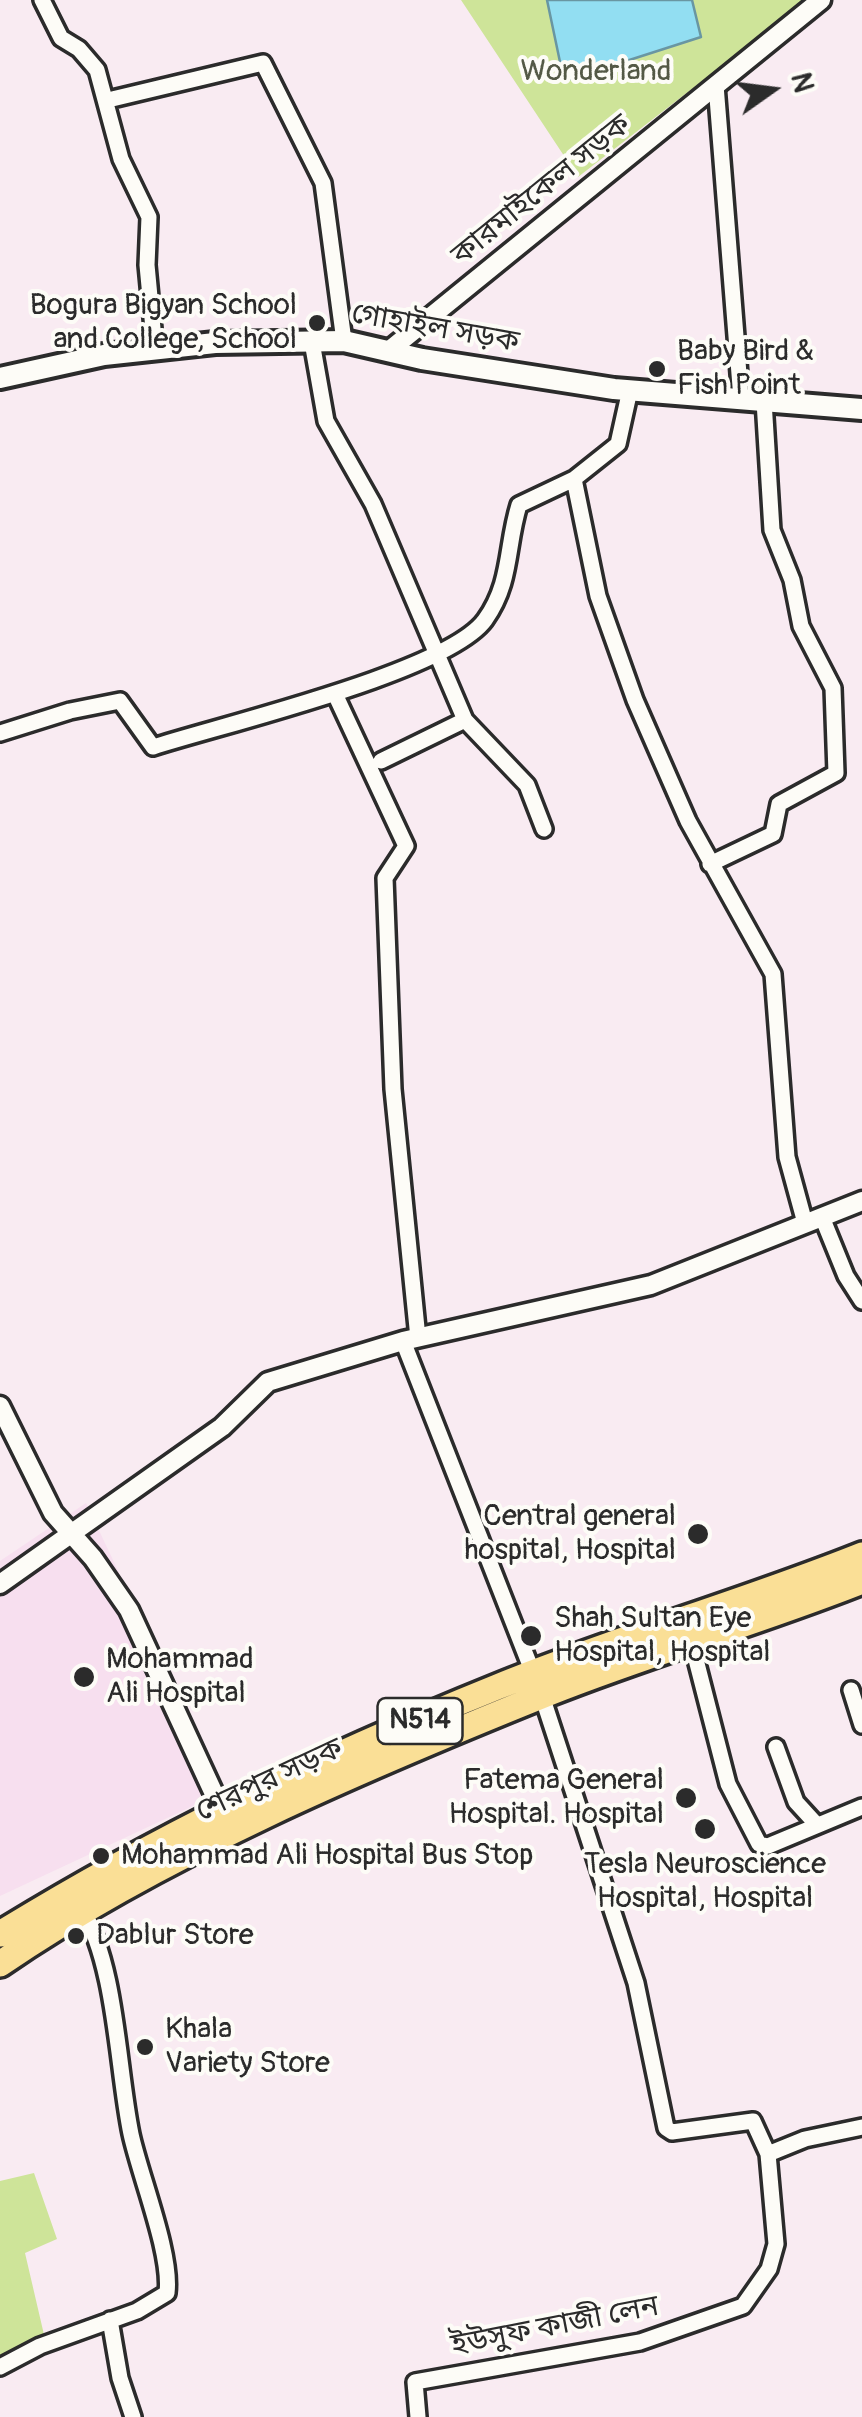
<!DOCTYPE html>
<html>
<head>
<meta charset="utf-8">
<style>
  body { margin:0 }
  #map { position:relative; width:862px; height:2417px; overflow:hidden; background:#f9ebf2; font-family:Pangolin,sans-serif }
  canvas { display:block }
  .north { position:absolute; left:722px; top:40px; width:100px; height:100px; -webkit-text-stroke:8px #fdfcf7; paint-order:stroke; rotate:76deg; font-size:28px; font-weight:700; line-height:40px; text-align:center; color:#2b2b2b }
  .north::after { content:''; display:block; margin:auto; width:35px; height:45px; background:#2b2b2b; clip-path:polygon(50% 0,100% 100%,50% 72%,0 100%) }
</style>
</head>
<body>
<div id="map">
<canvas width="862" height="2417"></canvas>
<div class="north">N</div>
</div>
<script>
const ctx = document.querySelector('canvas').getContext('2d');
ctx.lineJoin = 'round';
function fillPath(path, color) { ctx.fillStyle = color; ctx.fill(path, 'evenodd'); }
function stroke(path, color, width, dash) { ctx.strokeStyle = color; ctx.lineWidth = width; ctx.lineCap = dash ? 'butt' : 'round'; ctx.setLineDash(dash || []); ctx.stroke(path); }
function label(font, color, halo, rows, align = 'center') {
  ctx.font = font + ' Pangolin,"Noto Sans Bengali",sans-serif'; ctx.lineWidth = 8; ctx.setLineDash([]); ctx.textBaseline = 'middle'; ctx.strokeStyle = halo; ctx.fillStyle = color; for (const [text, x, y, turn = 0] of rows) {
    ctx.save(); ctx.translate(x, y); ctx.rotate((+turn || 0) * Math.PI / 180); ctx.textAlign = isNaN(turn) ? turn : align; if (halo) ctx.strokeText(text, 0, 0); ctx.fillText(text, 0, 0); ctx.restore();
  }
}
const built = new Path2D(`
  M 86,1503 L 223,1792 L 0,1896 L 0,1561 Z`);
const green = new Path2D(`
  M 461,0 L 807,0 L 578,177 Z
  M 34,2173 L 57,2239 L 25,2253 L 45,2339 L 0,2363 L 0,2181 Z`);
const water = new Path2D(`
  M 547,0 L 692,0 L 701,37 L 564,81 Z`);
const minor = new Path2D(`
  M 42,0 L 61,38 L 79,49 L 97,70 L 121,159 L 149,217 L 147,265 L 155,350
  M 716,85 L 741,399
  M 108,100 L 263,63 L 323,183 L 344,341
  M 312,342 L 326,421 L 373,504 L 465,720 L 527,785 L 544,829
  M 630,390 L 618,444 L 574,479 L 598,596 L 635,700 L 688,821 L 773,974 L 787,1157 L 805,1223
  M 335,694 L 406,846 L 385,878 L 393,1089 L 418,1338
  M 0,733 L 70,711 L 120,701 L 153,747 C 221,725 447,672 485,620 C 512,582 506,547 519,505 L 574,479
  M 381,761 L 465,720
  M 710,864 L 773,834 L 779,804 L 836,773 L 833,688 L 801,626 L 792,580 L 772,530 L 764,401
  M 822,1217 L 846,1276 L 862,1301
  M 403,1341 L 533,1673
  M 692,1644 L 728,1784 L 759,1844 L 768,1846 L 862,1807
  M 851,1690 L 862,1725
  M 776,1747 L 796,1802 L 817,1825
  M 768,2154 L 805,2139 L 862,2127
  M 110,2320 L 120,2378 L 133,2417
  M 0,2367 L 40,2346 L 137,2311 L 167,2293 C 172,2254 140,2176 131,2134 C 117,2066 117,1967 81,1907
  M 418,2417 L 415,2382 L 640,2342 L 743,2306 L 769,2269 L 776,2244 L 768,2154 L 753,2121 L 672,2132 L 666,2128 L 636,1983 L 542,1696`);
const tertiary = new Path2D(`
  M 391,349 L 821,0
  M 0,1406 L 53,1513 L 93,1558 L 129,1610 L 222,1811
  M 0,1584 L 222,1427 L 268,1382 L 403,1341 L 651,1285 L 862,1201`);
const secondary = new Path2D(`
  M 0,378 L 104,355 L 215,343 L 344,341 L 422,359 L 614,389 L 862,409`);
const trunk = new Path2D(`
  M 0,1934 C 157,1837 326,1756 497,1687 C 617,1638 742,1603 862,1555
  M 0,1964 C 160,1854 368,1766 549,1693 C 652,1652 759,1622 862,1581`);
const markers = [
  [317,323,10,"#2b2b2b"],
  [657,369,10,"#2b2b2b"],
  [698,1534,12,"#2b2b2b"],
  [531,1636,12,"#2b2b2b"],
  [84,1677,12,"#2b2b2b"],
  [686,1798,12,"#2b2b2b"],
  [705,1829,12,"#2b2b2b"],
  [101,1856,10,"#2b2b2b"],
  [76,1936,10,"#2b2b2b"],
  [145,2047,10,"#2b2b2b"]
];
const shields = [
  [420,1721,85]
];
const shieldNames = [
  ["N514",420,1721]
];
const parkNames = [
  ["Wonderland",596,72]
];
const streetNames = [
  ["কারমাইকেল সড়ক",542,191,-39],
  ["গোহাইল সড়ক",435,329,10],
  ["শেরপুর সড়ক",270,1781,-25],
  ["ইউসুফ কাজী লেন",555,2327,-11]
];
const poiNames = [
  ["Bogura Bigyan School",297,306,"right"],
  ["and College, School",297,340,"right"],
  ["Baby Bird &",677,352],
  ["Fish Point",677,386],
  ["Central general",676,1517,"right"],
  ["hospital, Hospital",676,1551,"right"],
  ["Shah Sultan Eye",554,1619],
  ["Hospital, Hospital",554,1653],
  ["Mohammad",106,1660],
  ["Ali Hospital",106,1694],
  ["Fatema General",664,1781,"right"],
  ["Hospital. Hospital",664,1815,"right"],
  ["Mohammad Ali Hospital Bus Stop",121,1856],
  ["Tesla Neuroscience",705,1865,"center"],
  ["Hospital, Hospital",705,1899,"center"],
  ["Dablur Store",96,1936],
  ["Khala",165,2030],
  ["Variety Store",165,2064]
];
fillPath(built, '#f7dfef');
fillPath(green, '#cee499');
fillPath(water, '#92def2');
stroke(water, '#6996a2', 2.5);
stroke(minor, '#2b2b2b', 22);
stroke(tertiary, '#2b2b2b', 25);
stroke(secondary, '#2b2b2b', 28);
stroke(trunk, '#2b2b2b', 32);
stroke(minor, '#fdfcf7', 15);
stroke(tertiary, '#fdfcf7', 18);
stroke(secondary, '#fdfcf7', 20);
stroke(trunk, '#fadf96', 25);
for (const [x, y, r, color] of markers) { const dot = new Path2D(); dot.arc(x, y, r, 0, 2 * Math.PI); ctx.fillStyle = color; ctx.fill(dot); stroke(dot, '#fdfcf7', 4); }
for (const [x, y, w] of shields) { const box = new Path2D(); box.roundRect(x - w / 2, y - 23, w, 46, 8); ctx.fillStyle = '#fdfcf7'; ctx.fill(box); stroke(box, '#2b2b2b', 2.5); }
label('bold 28px', '#2b2b2b', null, shieldNames);
label('30px', '#545946', '#fdfcf7', parkNames);
label('30px', '#2b2b2b', '#fdfcf7', streetNames);
label('30px', '#2b2b2b', '#fdfcf7', poiNames, 'left');
</script>
</body>
</html>
